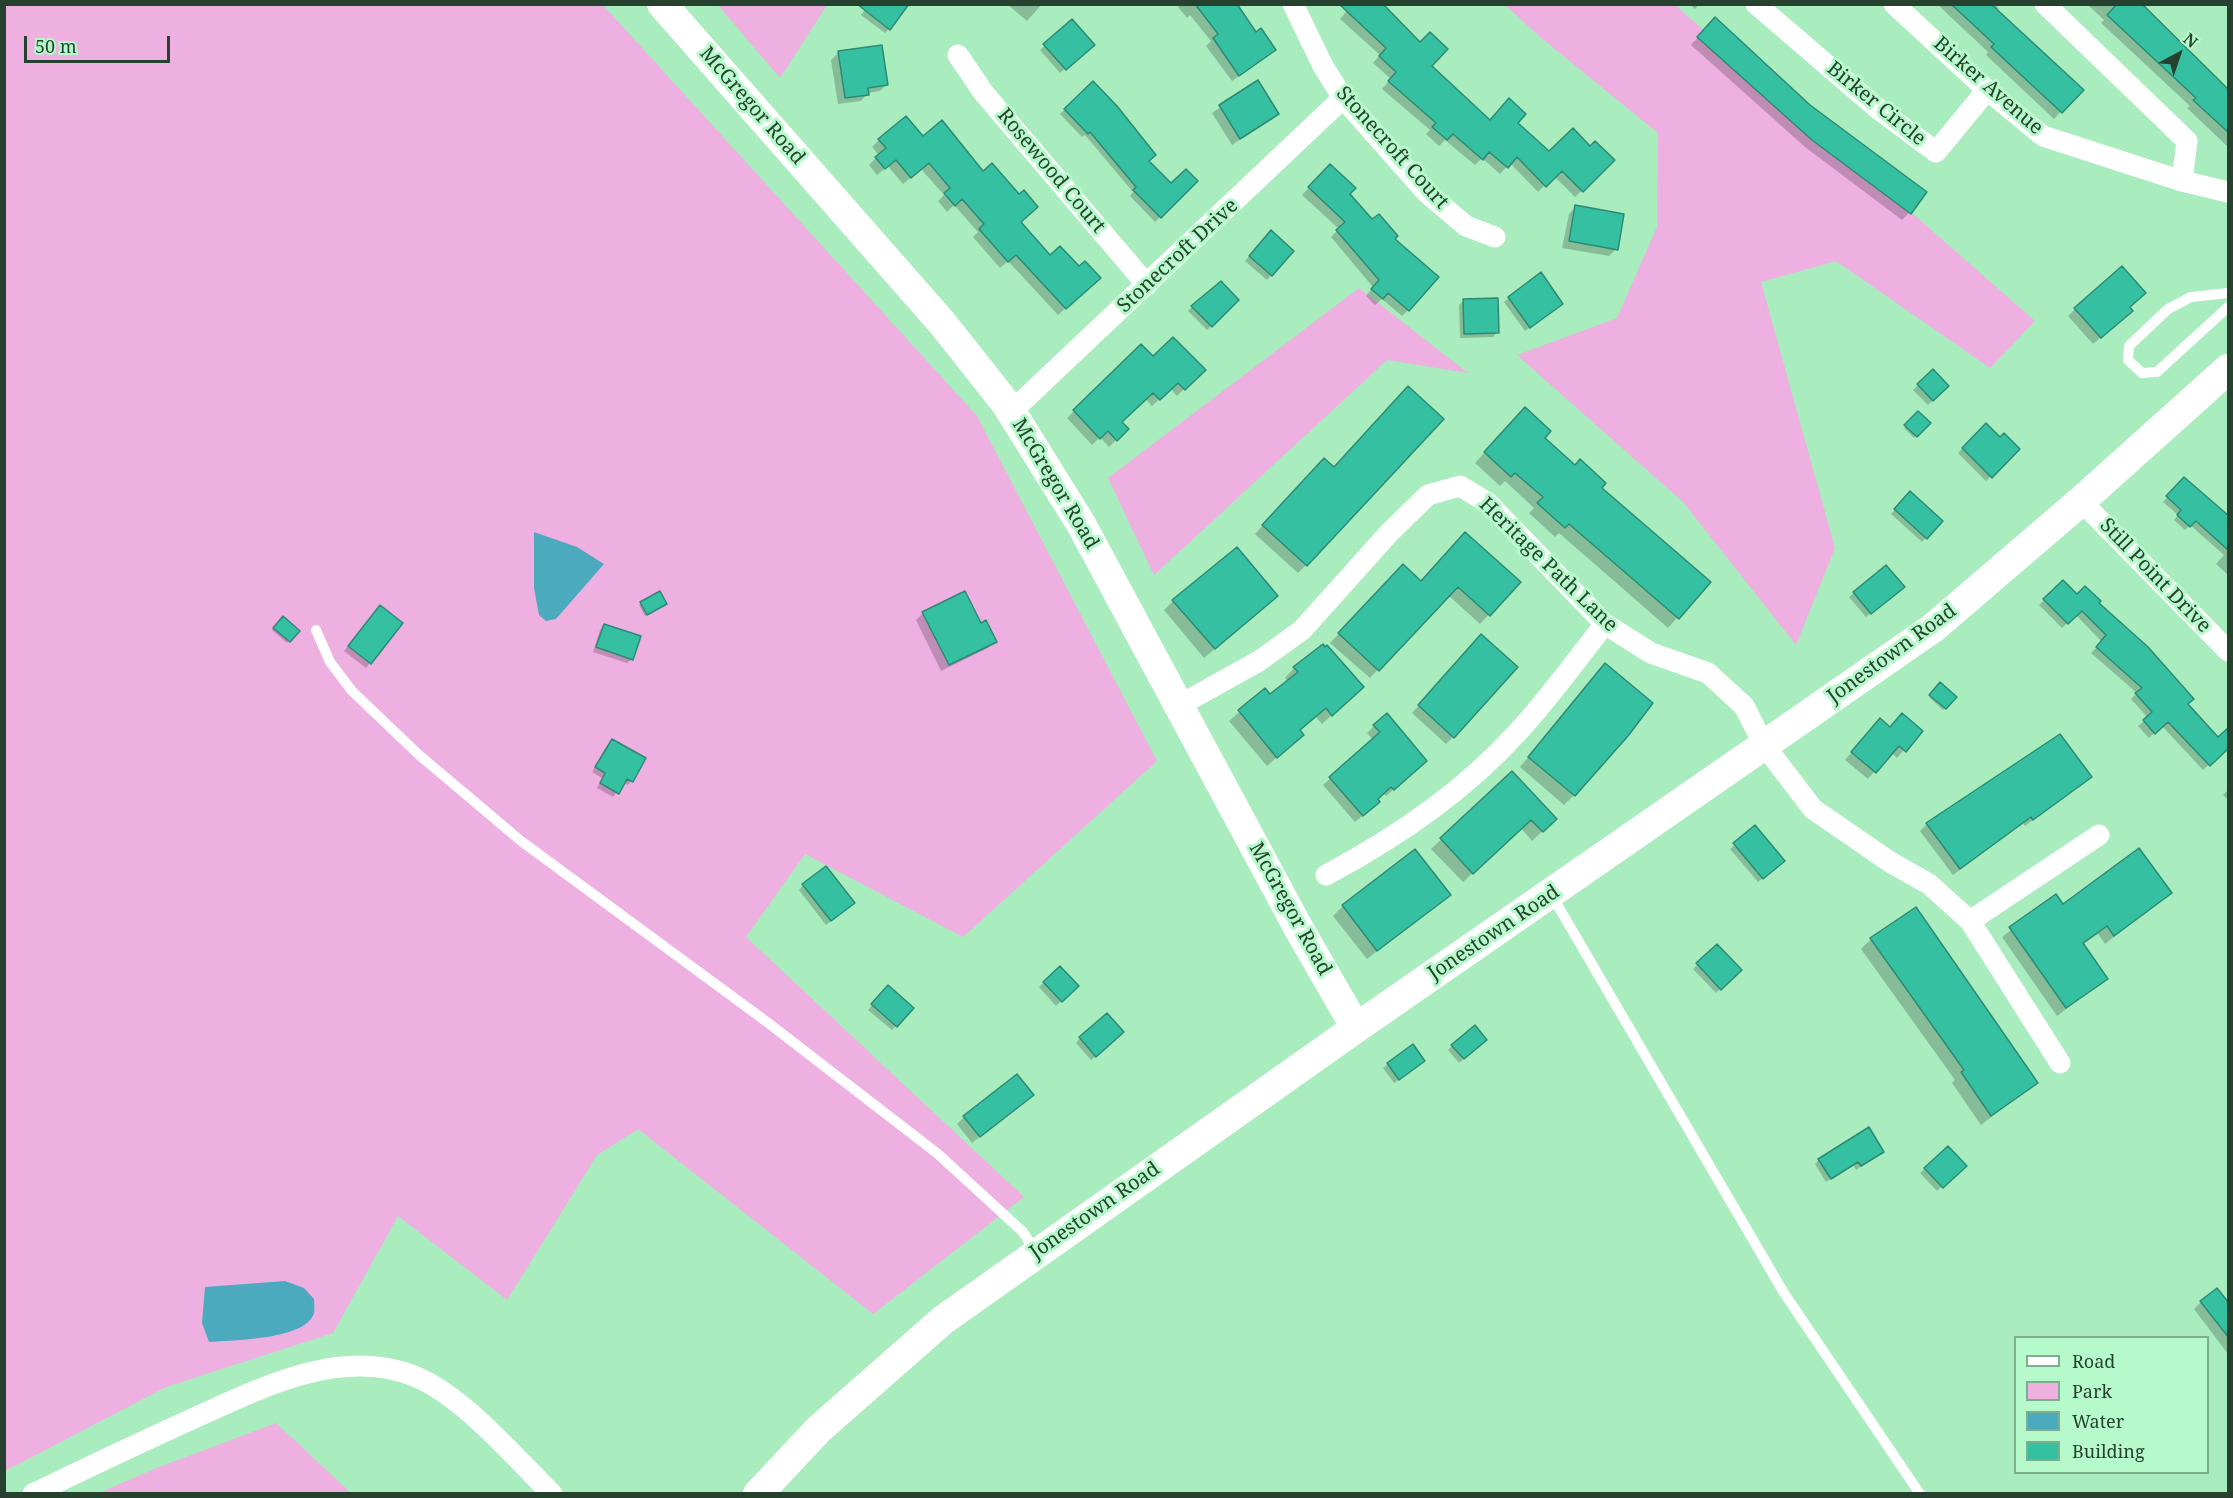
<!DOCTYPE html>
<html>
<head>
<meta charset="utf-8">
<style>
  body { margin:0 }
  #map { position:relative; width:2233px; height:1498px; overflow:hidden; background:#a9ecbe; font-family:"Noto Serif",serif }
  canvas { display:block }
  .frame { position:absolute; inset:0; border:6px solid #26422f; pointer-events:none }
  .legend { position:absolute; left:2014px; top:1336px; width:195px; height:138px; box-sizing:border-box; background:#b6facb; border:2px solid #7cb08d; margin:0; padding:8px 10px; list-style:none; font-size:18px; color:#26422f }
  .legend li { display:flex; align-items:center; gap:12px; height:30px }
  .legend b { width:30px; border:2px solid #7cb08d }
  .north { position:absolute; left:2149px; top:24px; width:60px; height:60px; -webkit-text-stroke:4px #b6facb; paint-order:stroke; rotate:40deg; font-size:16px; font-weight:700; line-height:24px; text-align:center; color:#26422f }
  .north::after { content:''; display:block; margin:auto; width:21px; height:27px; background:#26422f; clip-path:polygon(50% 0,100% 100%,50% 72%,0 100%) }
  .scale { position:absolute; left:24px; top:36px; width:146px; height:27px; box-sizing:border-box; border:3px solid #26422f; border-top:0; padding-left:8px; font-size:18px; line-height:21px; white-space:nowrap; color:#26422f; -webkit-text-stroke:4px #b6facb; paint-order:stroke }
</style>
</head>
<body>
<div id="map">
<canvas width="2233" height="1498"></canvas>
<div class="frame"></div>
<ul class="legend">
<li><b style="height:8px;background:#fff"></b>Road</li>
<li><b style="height:16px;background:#eeb0e1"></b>Park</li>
<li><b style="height:16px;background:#4caabf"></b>Water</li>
<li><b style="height:16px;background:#36c0a2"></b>Building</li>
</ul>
<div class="north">N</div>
<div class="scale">50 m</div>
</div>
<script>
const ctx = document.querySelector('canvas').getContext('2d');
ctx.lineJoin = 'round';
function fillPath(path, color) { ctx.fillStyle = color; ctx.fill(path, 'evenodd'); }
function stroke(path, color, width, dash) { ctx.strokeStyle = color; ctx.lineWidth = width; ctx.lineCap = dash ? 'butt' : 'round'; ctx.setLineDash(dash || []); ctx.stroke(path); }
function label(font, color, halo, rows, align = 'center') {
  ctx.font = font + ' "Noto Serif",serif'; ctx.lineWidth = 6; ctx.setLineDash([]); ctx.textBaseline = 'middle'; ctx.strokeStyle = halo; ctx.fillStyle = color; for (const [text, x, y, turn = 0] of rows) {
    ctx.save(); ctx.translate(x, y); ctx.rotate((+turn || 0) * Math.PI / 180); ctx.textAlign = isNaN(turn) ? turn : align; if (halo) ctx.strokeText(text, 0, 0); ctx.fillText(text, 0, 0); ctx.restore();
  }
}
const green = new Path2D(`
  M 5,5 L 603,5 L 977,416 L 1157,761 L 963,937 L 805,854 L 746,937 L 1024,1197 L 873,1314 L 638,1129 L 597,1155 L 507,1300 L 398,1216 L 333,1333 L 166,1387 L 5,1471 Z
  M 718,5 L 827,5 L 780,78 Z
  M 1505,5 L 1675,5 L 2035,321 L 1990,368 L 1836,261 L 1761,282 L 1835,548 L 1796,645 L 1683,502 L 1517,355 L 1617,318 L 1657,227 L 1658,133 L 1540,37 Z
  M 1359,288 L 1468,373 L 1387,360 L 1154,575 L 1108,478 Z
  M 276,1423 L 351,1493 L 99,1493 L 154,1469 Z`);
const water = new Path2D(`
  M 534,532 L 577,547 L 604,564 L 556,619 L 546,621 L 539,615 L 534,588 Z
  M 285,1281 L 304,1288 L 314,1299 C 314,1303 315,1309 314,1313 C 306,1340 233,1340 209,1342 L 202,1323 L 205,1287 Z`);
const shadow = new Path2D(`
  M 869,4 L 889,29 L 885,33 L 861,15 Z
  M 1007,4 L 1042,4 L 1027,21 Z
  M 1181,4 L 1235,4 L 1256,34 L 1274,50 L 1232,81 L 1206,46 L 1211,41 L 1190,15 L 1187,18 L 1178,7 Z
  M 1353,4 L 1430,66 L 1490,121 L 1516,123 L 1550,153 L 1590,148 L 1613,160 L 1575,197 L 1554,176 L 1538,192 L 1510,163 L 1500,174 L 1482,158 L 1475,165 L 1445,140 L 1439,146 L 1426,134 L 1430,130 L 1382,89 L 1391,79 L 1373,63 L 1380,55 L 1340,19 Z
  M 1690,4 L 1699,4 L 1695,9 Z
  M 1937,4 L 1995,4 L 1999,9 L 1996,11 L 2081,90 L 2054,119 L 1986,55 L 1988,52 Z
  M 2087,4 L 2139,4 L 2228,92 L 2228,147 L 2187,108 L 2190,106 L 2101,23 L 2104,20 Z
  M 1072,21 L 1088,49 L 1060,73 L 1040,50 Z
  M 1708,26 L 1924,193 L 1909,213 L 1902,220 L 1805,147 L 1691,45 Z
  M 838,53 L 887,84 L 880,91 L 868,93 L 861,101 L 838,104 L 831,60 Z
  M 1257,82 L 1277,114 L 1232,145 L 1212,113 Z
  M 1093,83 L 1148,161 L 1171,185 L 1196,181 L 1155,222 L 1130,196 L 1133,192 L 1085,135 L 1082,137 L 1060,114 Z
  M 923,138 L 1019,223 L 1050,257 L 1091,284 L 1058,315 L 1008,261 L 1000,268 L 973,237 L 978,232 L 954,205 L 947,212 L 938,201 L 944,195 L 921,169 L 903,184 L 888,166 L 877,175 L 869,165 L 879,155 L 872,147 L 879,140 Z
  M 1330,166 L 1372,221 L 1393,239 L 1408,310 L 1402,316 L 1382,299 L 1375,305 L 1366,296 L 1373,287 L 1331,237 L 1339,229 L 1302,195 Z
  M 1576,206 L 1616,249 L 1609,256 L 1562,248 L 1569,214 Z
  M 1266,237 L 1292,251 L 1267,280 L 1245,261 Z
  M 1509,298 L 1557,308 L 1525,331 L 1504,302 Z
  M 1237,300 L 1207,330 L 1188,311 L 1192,307 Z
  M 1464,300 L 1497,332 L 1493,337 L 1460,338 L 1459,305 Z
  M 2128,308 L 2124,318 L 2093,344 L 2068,316 L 2075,309 Z
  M 1141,346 L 1153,358 L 1203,370 L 1177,396 L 1171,389 L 1152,406 L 1145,398 L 1120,422 L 1127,429 L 1109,447 L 1100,437 L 1092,445 L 1067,418 Z
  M 1933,371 L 1947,386 L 1928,405 L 1913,390 Z
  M 1918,413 L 1928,423 L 1914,438 L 1904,428 Z
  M 1516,418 L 1543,438 L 1709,582 L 1668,628 L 1559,533 L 1555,537 L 1529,513 L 1534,508 L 1505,481 L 1500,486 L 1475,463 Z
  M 1986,425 L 2000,439 L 2018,449 L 1986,481 L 1958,453 Z
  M 1316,468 L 1306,565 L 1298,573 L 1255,534 Z
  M 2184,479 L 2228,517 L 2228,575 L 2216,564 L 2224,555 L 2190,525 L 2185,530 L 2174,520 L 2178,515 L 2163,502 Z
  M 1910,493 L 1941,521 L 1922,542 L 1891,514 Z
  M 1395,575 L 1421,582 L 1519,582 L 1480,624 L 1448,595 L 1370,678 L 1330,643 Z
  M 2063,582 L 2077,596 L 2096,603 L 2187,705 L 2228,747 L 2203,770 L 2162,726 L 2149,738 L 2138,726 L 2148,718 L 2131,699 L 2137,693 L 2091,653 L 2102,642 L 2076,615 L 2062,628 L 2039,605 Z
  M 1898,591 L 1866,617 L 1849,597 L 1854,593 Z
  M 659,593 L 663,606 L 645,616 L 639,605 Z
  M 1173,601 L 1266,605 L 1204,658 L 1164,610 Z
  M 375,612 L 401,623 L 366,668 L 344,651 Z
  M 923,613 L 980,625 L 995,641 L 988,648 L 941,671 L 916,620 Z
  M 283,618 L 298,631 L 287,643 L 272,630 Z
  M 604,625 L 632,659 L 627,663 L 593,652 L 600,630 Z
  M 1474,643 L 1453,737 L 1446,744 L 1412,713 Z
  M 1294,668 L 1352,696 L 1322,724 L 1316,717 L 1299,731 L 1302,735 L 1267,766 L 1229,721 L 1264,690 L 1270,697 L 1288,682 L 1285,678 Z
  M 1596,675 L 1574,795 L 1564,805 L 1520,767 Z
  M 1940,684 L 1954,697 L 1943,710 L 1929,697 Z
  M 1374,726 L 1418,768 L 1386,796 L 1383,793 L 1376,800 L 1371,809 L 1355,822 L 1323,785 L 1373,740 L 1367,733 Z
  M 1873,727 L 1890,728 L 1904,750 L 1897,758 L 1891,752 L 1868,779 L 1845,760 Z
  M 612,740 L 632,781 L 627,785 L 623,783 L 613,797 L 597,788 L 602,778 L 592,772 Z
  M 1512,773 L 1555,819 L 1532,841 L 1521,828 L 1463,882 L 1431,849 Z
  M 2090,777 L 2025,826 L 2023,823 L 1953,875 L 1920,831 L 1927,824 Z
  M 2228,790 L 2228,800 L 2223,795 Z
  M 1755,827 L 1778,865 L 1758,882 L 1730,849 Z
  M 803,885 L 848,907 L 826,925 L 799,890 Z
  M 2170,893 L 2105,944 L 2098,934 L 2082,945 L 2106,979 L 2057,1016 L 2002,937 L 2056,896 L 2063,906 Z
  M 1449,895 L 1367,959 L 1333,916 L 1343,906 Z
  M 1916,909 L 2036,1083 L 1981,1125 L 1952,1083 L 1955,1080 L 1861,949 L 1871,939 Z
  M 1717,946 L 1740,970 L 1716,993 L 1693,969 Z
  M 1060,968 L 1077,986 L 1056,1006 L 1039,987 Z
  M 883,992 L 896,1026 L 892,1030 L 868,1010 Z
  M 1118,1037 L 1091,1060 L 1076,1043 L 1080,1038 Z
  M 1481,1044 L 1459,1063 L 1448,1050 L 1452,1046 Z
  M 1388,1064 L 1419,1065 L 1394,1083 L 1383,1068 Z
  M 1032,1095 L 972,1143 L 957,1124 L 964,1117 Z
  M 1947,1148 L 1964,1166 L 1937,1191 L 1920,1173 Z
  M 1883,1152 L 1856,1170 L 1853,1165 L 1826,1182 L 1815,1164 L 1819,1160 Z
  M 2201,1302 L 2228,1305 L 2228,1354 L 2194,1309 Z`);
const building = new Path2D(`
  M 857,4 L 909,4 L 890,30 Z
  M 1195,4 L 1237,4 L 1256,32 L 1261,28 L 1276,50 L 1239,76 L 1213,38 L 1218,34 Z
  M 1339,4 L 1383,4 L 1420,42 L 1430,32 L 1448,49 L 1432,66 L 1490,120 L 1509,98 L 1526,114 L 1518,123 L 1549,151 L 1573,128 L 1590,146 L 1595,141 L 1615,160 L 1583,192 L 1562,171 L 1546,187 L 1517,157 L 1508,168 L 1489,152 L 1483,160 L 1453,134 L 1447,140 L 1432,127 L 1436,123 L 1388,81 L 1396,72 L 1379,56 L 1386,48 Z
  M 1951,4 L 1991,4 L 2084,90 L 2062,113 L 1991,47 L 1994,44 Z
  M 2117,4 L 2142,4 L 2229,90 L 2229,133 L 2193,100 L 2196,98 L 2107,15 Z
  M 1715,17 L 1810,105 L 1927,192 L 1911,214 L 1812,140 L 1697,37 Z
  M 1072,19 L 1095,45 L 1066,70 L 1043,44 Z
  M 882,45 L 888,85 L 868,88 L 869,95 L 845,98 L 838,51 Z
  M 1258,80 L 1279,114 L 1240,139 L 1219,105 Z
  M 1093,81 L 1117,106 L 1156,155 L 1149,161 L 1171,183 L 1186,169 L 1198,181 L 1161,218 L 1133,190 L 1136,187 L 1090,132 L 1088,134 L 1064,109 Z
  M 906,116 L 923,136 L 942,120 L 983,171 L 992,163 L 1019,194 L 1024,190 L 1038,207 L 1021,222 L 1050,255 L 1060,246 L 1079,266 L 1085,261 L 1101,278 L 1066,309 L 1016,255 L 1008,262 L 979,229 L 984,224 L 962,199 L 955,206 L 944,193 L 950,188 L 929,163 L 911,178 L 896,160 L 885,169 L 875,157 L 886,148 L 878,139 Z
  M 1330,164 L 1356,188 L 1350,194 L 1372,219 L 1379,214 L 1398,236 L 1395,239 L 1439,277 L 1409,311 L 1388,293 L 1383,299 L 1371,289 L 1379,280 L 1336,230 L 1345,222 L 1308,187 Z
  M 1575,205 L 1624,214 L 1618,250 L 1569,241 Z
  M 1271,230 L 1294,251 L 1272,276 L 1249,256 Z
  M 2122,266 L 2146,293 L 2130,307 L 2133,311 L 2101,338 L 2074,308 Z
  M 1541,272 L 1563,304 L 1530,328 L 1508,297 Z
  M 1221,281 L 1239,300 L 1212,327 L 1191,306 Z
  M 1498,298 L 1499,333 L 1464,334 L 1463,299 Z
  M 1173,337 L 1206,370 L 1185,390 L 1178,383 L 1160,400 L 1153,393 L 1122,422 L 1129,429 L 1117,441 L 1108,431 L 1100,439 L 1073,410 L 1141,344 L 1153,356 Z
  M 1933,369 L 1949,386 L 1933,401 L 1917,384 Z
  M 1408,386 L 1444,419 L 1307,566 L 1262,525 L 1324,458 L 1334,467 Z
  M 1525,407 L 1551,431 L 1545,438 L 1575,465 L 1580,459 L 1606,483 L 1602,488 L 1711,582 L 1679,619 L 1569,524 L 1565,528 L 1537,503 L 1543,497 L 1515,473 L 1511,477 L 1484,452 Z
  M 1918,411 L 1931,423 L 1917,437 L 1904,425 Z
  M 1986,423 L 2000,437 L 2004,433 L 2020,449 L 1992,478 L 1962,448 Z
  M 2184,477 L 2229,516 L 2229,551 L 2196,521 L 2190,527 L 2177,515 L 2181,510 L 2166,496 Z
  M 1910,491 L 1943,521 L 1927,539 L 1894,509 Z
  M 1465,532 L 1521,582 L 1490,616 L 1458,587 L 1379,671 L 1338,633 L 1403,564 L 1421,581 Z
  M 1237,547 L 1278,596 L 1215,649 L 1172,600 Z
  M 1886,565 L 1905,587 L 1871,614 L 1853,592 Z
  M 2063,580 L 2077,594 L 2085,586 L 2101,601 L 2099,603 L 2148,647 L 2194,699 L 2188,704 L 2218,737 L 2229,727 L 2229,748 L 2210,766 L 2168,722 L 2155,734 L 2143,720 L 2152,712 L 2135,693 L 2142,688 L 2096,647 L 2106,635 L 2082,611 L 2068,624 L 2043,599 Z
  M 660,591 L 667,604 L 647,615 L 640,602 Z
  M 965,591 L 981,623 L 986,620 L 997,642 L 949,665 L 922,612 Z
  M 380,605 L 403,623 L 371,664 L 348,646 Z
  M 283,616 L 300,631 L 290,642 L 273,628 Z
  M 604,624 L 641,636 L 633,660 L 596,647 Z
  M 1481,634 L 1518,667 L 1454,738 L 1418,705 Z
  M 1323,644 L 1325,647 L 1327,645 L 1364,687 L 1332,716 L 1326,708 L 1300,730 L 1304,735 L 1277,758 L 1238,710 L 1265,688 L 1270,694 L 1298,672 L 1293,667 Z
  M 1605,663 L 1653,703 L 1628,736 L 1575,796 L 1528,757 Z
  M 1940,682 L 1957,697 L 1946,709 L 1929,695 Z
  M 1387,713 L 1427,761 L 1394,790 L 1391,787 L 1378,799 L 1380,802 L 1363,816 L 1329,777 L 1380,732 L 1373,725 Z
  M 1902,713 L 1923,731 L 1906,752 L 1899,746 L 1876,773 L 1851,752 L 1880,718 L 1890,727 Z
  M 2060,734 L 2092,777 L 2033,820 L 2031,817 L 1960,869 L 1926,823 Z
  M 612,739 L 646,758 L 633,782 L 627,779 L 619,794 L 600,783 L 605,773 L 595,767 Z
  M 1512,771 L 1557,819 L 1543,832 L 1531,820 L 1473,874 L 1440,838 Z
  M 1755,825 L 1785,861 L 1763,879 L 1733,843 Z
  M 2139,848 L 2172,893 L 2114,936 L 2107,926 L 2083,943 L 2108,979 L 2066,1008 L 2009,927 L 2056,894 L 2063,904 Z
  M 1415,849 L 1451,895 L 1377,951 L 1342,905 Z
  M 826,866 L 855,903 L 831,921 L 802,884 Z
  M 1916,907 L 2038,1083 L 1991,1116 L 1961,1072 L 1964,1070 L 1870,938 Z
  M 1717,944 L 1742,970 L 1721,990 L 1696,963 Z
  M 1060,966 L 1079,986 L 1062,1002 L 1043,982 Z
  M 888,985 L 914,1008 L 897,1027 L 871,1004 Z
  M 1107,1013 L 1124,1032 L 1096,1057 L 1079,1037 Z
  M 1475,1025 L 1487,1040 L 1464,1059 L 1451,1045 Z
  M 1413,1044 L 1425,1061 L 1399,1080 L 1387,1063 Z
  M 1017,1074 L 1034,1095 L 980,1137 L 963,1116 Z
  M 1869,1127 L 1884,1152 L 1861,1166 L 1858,1162 L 1831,1179 L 1818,1159 Z
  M 1948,1146 L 1967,1166 L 1943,1188 L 1924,1168 Z
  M 2217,1288 L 2229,1303 L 2229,1338 L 2200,1301 Z`);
const lane = new Path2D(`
  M 2228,293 L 2191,297 L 2168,309 L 2129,346 L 2128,360 L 2142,373 L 2157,372 L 2228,307
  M 316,630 L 330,662 L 352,691 L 418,754 L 521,841 L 767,1022 L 938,1154 L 1023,1232 L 1036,1253
  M 1551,894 L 1784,1293 L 1920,1494`);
const street = new Path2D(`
  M 1293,4 L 1323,66 L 1343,98 L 1427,193 L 1466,226 L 1495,237
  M 1756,4 L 1877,108 L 1936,152 L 1987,90
  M 1894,4 L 1987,90 L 2043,136 L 2182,181 L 2228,192
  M 2045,4 L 2187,141 L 2182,181
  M 958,55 L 983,92 L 1147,285
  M 1011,412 L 1343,98
  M 2081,501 L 2228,651
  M 1180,705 L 1259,661 L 1302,630 L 1389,533 L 1428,495 L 1460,486 L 1488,503 L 1605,624 L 1651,653 L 1708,673 L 1744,706 L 1764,745 L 1813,809 L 1890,862 L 1929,884 L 1970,921 L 2060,1063
  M 1326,875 C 1396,838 1463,792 1516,734 C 1548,700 1576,660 1605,624
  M 1970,921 L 2099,835
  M 33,1494 C 82,1470 131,1447 181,1424 C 251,1393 336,1345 414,1376 C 462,1395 515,1457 552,1494`);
const secondary = new Path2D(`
  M 662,4 L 943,324 L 1007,405 L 1081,524 L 1299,929 L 1356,1028
  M 758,1494 L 819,1429 L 943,1320 L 1356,1028 L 1933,628 L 2081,501 L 2228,369`);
const streetNames = [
  ["Birker Avenue",1988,86,41],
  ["Birker Circle",1876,104,39],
  ["McGregor Road",752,106,49],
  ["Stonecroft Court",1392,148,48],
  ["Rosewood Court",1051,171,50],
  ["Stonecroft Drive",1178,256,-43],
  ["McGregor Road",1055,484,59],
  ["Heritage Path Lane",1548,565,44],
  ["Still Point Drive",2155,576,46],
  ["Jonestown Road",1892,654,-36],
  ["McGregor Road",1290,909,61],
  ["Jonestown Road",1494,933,-34],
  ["Jonestown Road",1095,1211,-35]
];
fillPath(green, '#eeb0e1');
fillPath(water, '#4caabf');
fillPath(shadow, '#0003');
fillPath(building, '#36c0a2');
stroke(building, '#2c8a74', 1.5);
stroke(lane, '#fff', 10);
stroke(street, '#fff', 21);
stroke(secondary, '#fff', 30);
label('20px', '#26422f', '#b6facb', streetNames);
</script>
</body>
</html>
